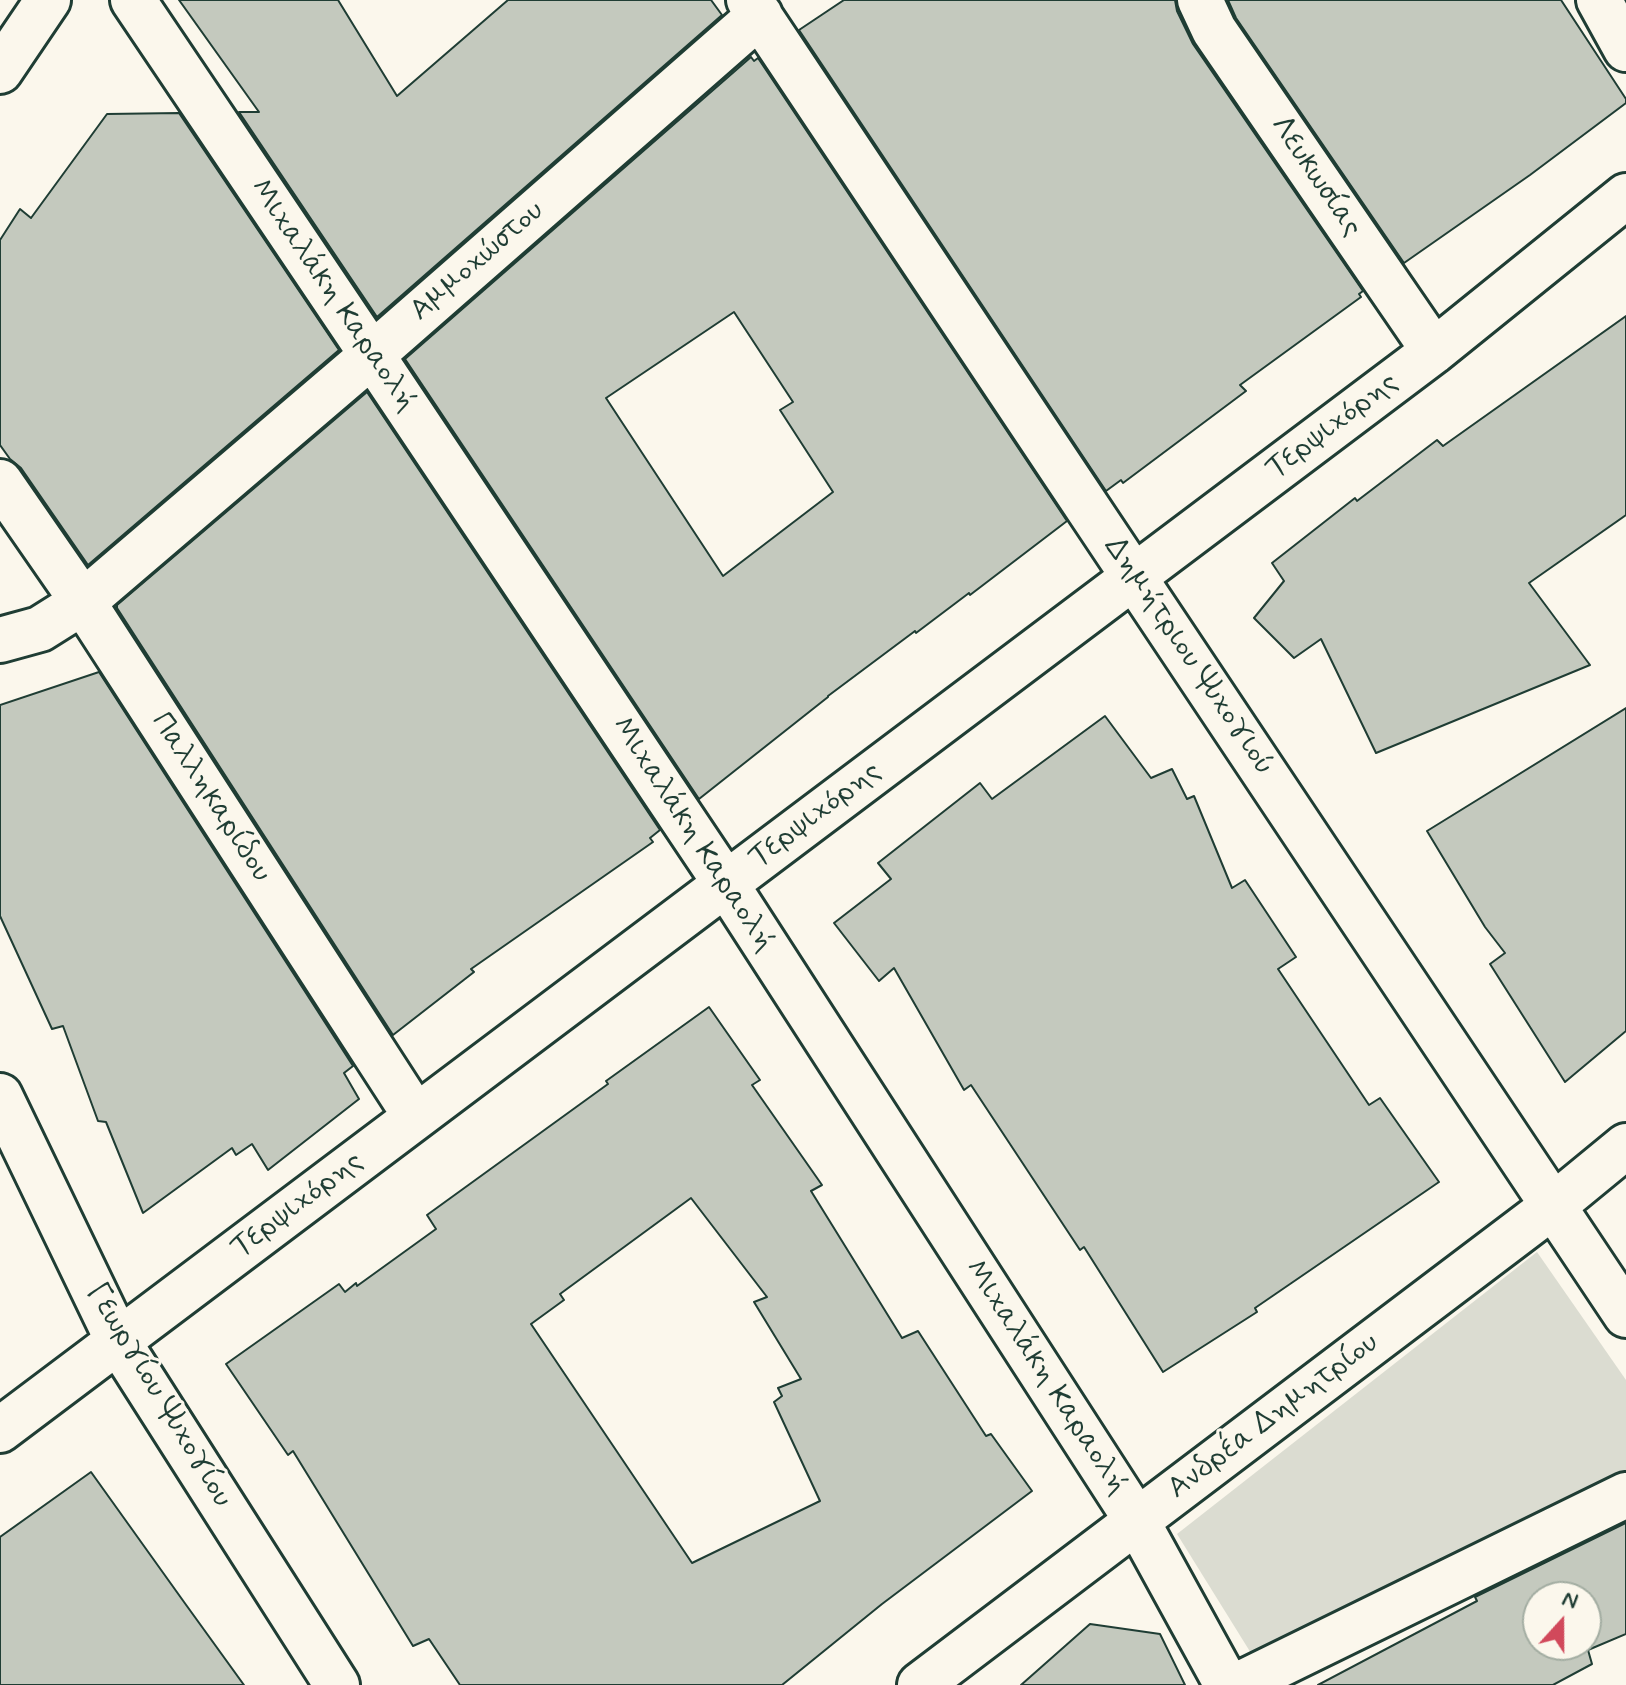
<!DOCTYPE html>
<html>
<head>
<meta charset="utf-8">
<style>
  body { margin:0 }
  #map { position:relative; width:1626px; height:1685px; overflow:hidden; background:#fbf7ec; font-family:Mynerve,sans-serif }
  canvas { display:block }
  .north { position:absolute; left:1522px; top:1581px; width:80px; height:80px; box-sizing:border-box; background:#fbf7ec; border:2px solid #a3ada2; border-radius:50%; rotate:21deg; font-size:22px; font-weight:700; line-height:32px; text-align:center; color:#1f3d34 }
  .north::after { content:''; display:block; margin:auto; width:28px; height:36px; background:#d1495b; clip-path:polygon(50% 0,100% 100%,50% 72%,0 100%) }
</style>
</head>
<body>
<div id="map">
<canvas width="1626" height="1685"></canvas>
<div class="north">N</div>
</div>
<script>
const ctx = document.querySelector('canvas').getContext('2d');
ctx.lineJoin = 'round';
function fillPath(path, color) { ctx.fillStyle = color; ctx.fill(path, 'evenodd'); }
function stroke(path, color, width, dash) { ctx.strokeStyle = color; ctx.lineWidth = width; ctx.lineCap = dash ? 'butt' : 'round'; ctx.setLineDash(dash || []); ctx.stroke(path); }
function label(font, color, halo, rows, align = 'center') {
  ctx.font = font + ' Mynerve,sans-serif'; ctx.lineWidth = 6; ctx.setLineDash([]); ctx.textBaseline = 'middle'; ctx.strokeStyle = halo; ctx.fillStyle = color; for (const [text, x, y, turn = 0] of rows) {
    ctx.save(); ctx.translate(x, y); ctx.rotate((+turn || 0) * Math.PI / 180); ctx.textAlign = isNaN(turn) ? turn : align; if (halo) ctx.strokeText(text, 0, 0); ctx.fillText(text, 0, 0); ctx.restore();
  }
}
const green = new Path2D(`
  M 1537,1252 L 1626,1380 L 1626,1478 L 1254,1658 L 1177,1534 Z`);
const building = new Path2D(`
  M 179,0 L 338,0 L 397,96 L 508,0 L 711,0 L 722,15 L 377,317 L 239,112 L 259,112 Z
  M 844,0 L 1175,0 L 1177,11 L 1193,44 L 1363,291 L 1359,294 L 1361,297 L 1240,385 L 1246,391 L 1123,483 L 1121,480 L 1106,491 L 799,30 Z
  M 1228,0 L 1561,0 L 1626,99 L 1626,103 L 1530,175 L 1404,263 L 1236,18 Z
  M 751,57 L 754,61 L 758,58 L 1067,521 L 970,595 L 969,593 L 916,633 L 915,631 L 828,696 L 828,697 L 699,799 L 405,359 ZM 734,312 L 793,402 L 780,410 L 833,492 L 723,576 L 606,398 Z
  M 179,113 L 339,350 L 88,565 L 21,468 L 10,459 L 0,445 L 0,240 L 20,209 L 31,218 L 107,114 Z
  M 1626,316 L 1626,515 L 1529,583 L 1590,665 L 1376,753 L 1321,639 L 1294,658 L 1254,618 L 1284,581 L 1272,563 L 1355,498 L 1357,501 L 1437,440 L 1443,446 Z
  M 367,392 L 660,830 L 650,838 L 653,842 L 471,969 L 474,972 L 393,1035 L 117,608 L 117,605 Z
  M 99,672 L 353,1066 L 344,1073 L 359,1099 L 268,1170 L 252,1144 L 236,1155 L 232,1148 L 143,1213 L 106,1122 L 98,1121 L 63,1026 L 52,1029 L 0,916 L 0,705 Z
  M 1626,708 L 1626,1031 L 1565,1082 L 1490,964 L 1505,953 L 1485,927 L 1427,831 Z
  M 1105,716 L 1151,778 L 1172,769 L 1187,799 L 1194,796 L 1232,888 L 1245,880 L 1296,957 L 1278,969 L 1369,1105 L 1380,1098 L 1439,1182 L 1255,1308 L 1257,1312 L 1163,1372 L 1084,1247 L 1080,1250 L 971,1085 L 964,1090 L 894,968 L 879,981 L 834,923 L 891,879 L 878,863 L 980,783 L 992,799 Z
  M 709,1007 L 760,1080 L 752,1085 L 822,1185 L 811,1191 L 902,1338 L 918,1331 L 986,1436 L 991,1434 L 1032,1491 L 882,1604 L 782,1685 L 460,1685 L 429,1639 L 413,1646 L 293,1451 L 288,1455 L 226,1364 L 339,1284 L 345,1292 L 356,1283 L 357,1286 L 436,1229 L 427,1215 L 608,1084 L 606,1081 ZM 691,1198 L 767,1297 L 754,1302 L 801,1379 L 778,1388 L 782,1396 L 774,1402 L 820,1501 L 692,1563 L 531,1324 L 564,1300 L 560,1294 Z
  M 91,1472 L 184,1602 L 244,1685 L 0,1685 L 0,1537 Z
  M 1626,1523 L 1626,1634 L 1588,1650 L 1592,1664 L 1553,1685 L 1318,1685 L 1477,1601 L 1475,1597 ZM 1538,1597 L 1586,1597 L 1586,1645 L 1538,1645 Z
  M 1090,1624 L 1160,1634 L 1185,1685 L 1021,1685 Z`);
const street = new Path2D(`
  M 133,0 L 372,355 L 726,884 L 1137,1521 L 1227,1685
  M 749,0 L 1626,1315
  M 1200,0 L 1214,30 L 1434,351
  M 1599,0 L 1626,49
  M 0,482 L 83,602 L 416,1117
  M 0,640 L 40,629 L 83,602 L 372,355 L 760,15
  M 0,1096 L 118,1341 L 337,1685
  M 0,1430 L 1434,351 L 1626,196
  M 920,1685 L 1553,1206 L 1626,1146
  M 1238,1685 L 1626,1495`);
const secondary = new Path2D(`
  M 0,71 L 48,0`);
const streetNames = [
  ["Λευκωσίας",1315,177,56],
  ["Αμμοχώστου",478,262,-41],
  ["Μιχαλάκη Καραολή",332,296,56],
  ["Τερψιχόρης",1333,427,-37],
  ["Δημήτριου Ψυχογιού",1188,657,56],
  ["Παλληκαρίδου",210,798,57],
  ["Τερψιχόρης",816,816,-37],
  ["Μιχαλάκη Καραολή",692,835,57],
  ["Τερψιχόρης",298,1206,-37],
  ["Μιχαλάκη Καραολή",1045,1378,57],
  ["Γεωργίου Ψυχογίου",158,1396,59],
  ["Ανδρέα Δημητρίου",1274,1417,-37]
];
fillPath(green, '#dbdcd1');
fillPath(building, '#c4c9be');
stroke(building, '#1f3d34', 2);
stroke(street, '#1f3d34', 50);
stroke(secondary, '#1f3d34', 50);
stroke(street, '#fbf7ec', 44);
stroke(secondary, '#fbf7ec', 44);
label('30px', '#1f3d34', '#fbf7ec', streetNames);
</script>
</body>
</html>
